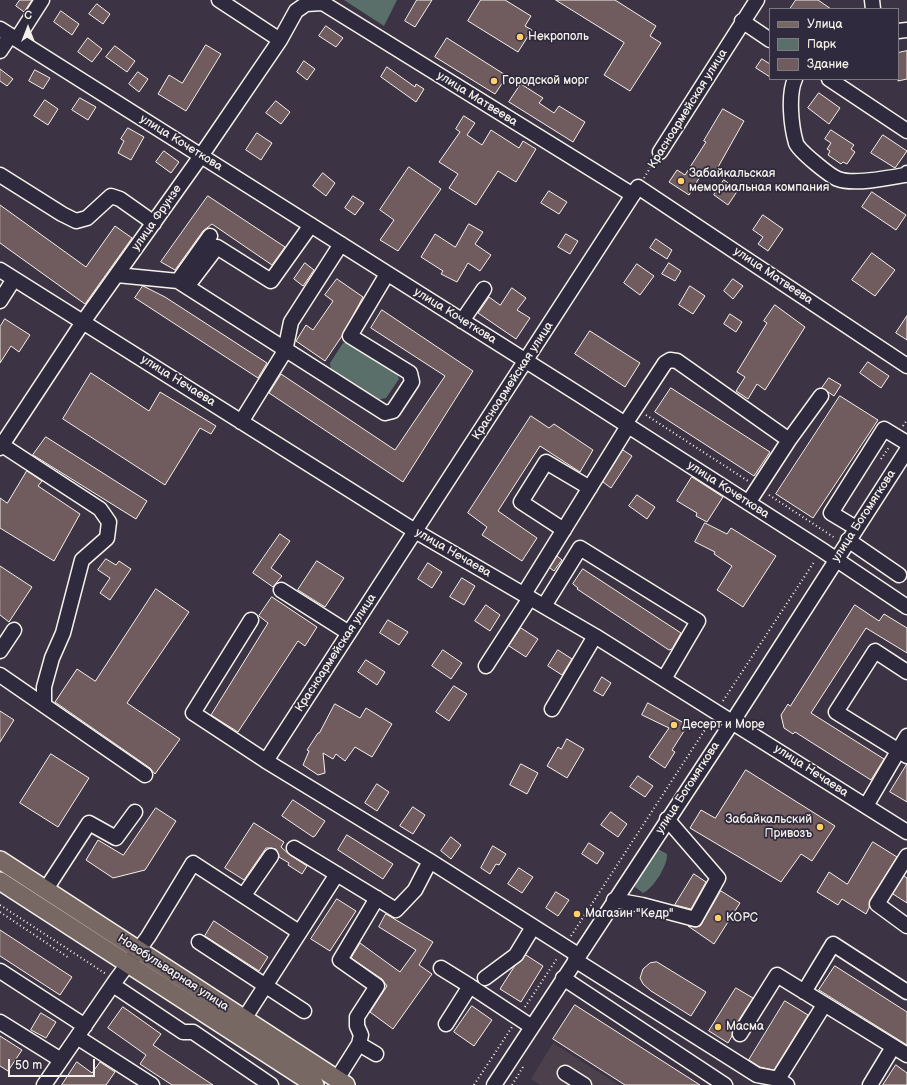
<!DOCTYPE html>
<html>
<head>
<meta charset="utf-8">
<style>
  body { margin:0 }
  #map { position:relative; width:907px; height:1085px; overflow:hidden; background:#3c3444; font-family:"Balsamiq Sans",sans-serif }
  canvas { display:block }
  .legend { position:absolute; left:769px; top:8px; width:130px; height:72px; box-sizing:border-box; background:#2f2a3d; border:1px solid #7e7a81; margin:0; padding:5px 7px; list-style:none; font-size:12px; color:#f4f1e8 }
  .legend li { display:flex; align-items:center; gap:8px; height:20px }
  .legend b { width:20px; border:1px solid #7e7a81 }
  .north { position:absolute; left:8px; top:8px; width:40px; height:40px; -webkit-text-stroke:3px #2f2a3d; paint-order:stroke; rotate:0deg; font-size:11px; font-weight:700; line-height:16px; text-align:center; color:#f4f1e8 }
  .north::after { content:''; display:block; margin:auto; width:14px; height:18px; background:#f4f1e8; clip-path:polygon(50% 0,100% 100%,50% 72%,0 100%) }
  .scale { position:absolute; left:8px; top:1059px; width:87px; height:18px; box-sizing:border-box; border:2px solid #f4f1e8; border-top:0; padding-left:5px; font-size:12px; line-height:14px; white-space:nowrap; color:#f4f1e8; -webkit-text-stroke:3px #2f2a3d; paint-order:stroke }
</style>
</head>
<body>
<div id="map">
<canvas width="907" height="1085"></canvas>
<ul class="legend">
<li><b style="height:5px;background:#776864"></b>Улица</li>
<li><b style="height:11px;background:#5a6f69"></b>Парк</li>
<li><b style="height:11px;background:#705b5e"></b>Здание</li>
</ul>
<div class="north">С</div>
<div class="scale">50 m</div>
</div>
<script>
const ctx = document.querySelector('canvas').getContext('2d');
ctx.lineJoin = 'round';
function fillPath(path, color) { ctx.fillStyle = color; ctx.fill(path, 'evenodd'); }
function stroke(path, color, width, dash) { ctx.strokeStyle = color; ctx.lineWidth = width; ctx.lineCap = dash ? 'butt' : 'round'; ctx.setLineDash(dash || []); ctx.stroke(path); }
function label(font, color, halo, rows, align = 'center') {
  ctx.font = font + ' "Balsamiq Sans",sans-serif'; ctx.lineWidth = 3.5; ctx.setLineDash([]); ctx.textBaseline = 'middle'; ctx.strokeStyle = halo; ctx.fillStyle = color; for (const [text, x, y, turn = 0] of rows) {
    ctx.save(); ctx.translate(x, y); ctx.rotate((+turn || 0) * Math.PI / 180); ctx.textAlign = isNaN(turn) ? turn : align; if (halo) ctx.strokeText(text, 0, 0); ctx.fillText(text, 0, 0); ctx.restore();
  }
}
const built = new Path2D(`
  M 553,1043 L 619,1085 L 541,1085 L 531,1079 Z`);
const green = new Path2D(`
  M 344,0 L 397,0 L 384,26 Z
  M 343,343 L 352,343 L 396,370 L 399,379 L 386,398 L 377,400 L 331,371 L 330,363 Z
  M 658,849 L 667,854 C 668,865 653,889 643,893 L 635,887 L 636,881 L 654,852 Z`);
const building = new Path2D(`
  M 20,0 L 32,0 L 24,12 L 16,6 Z
  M 417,0 L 432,0 L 415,27 L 405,21 Z
  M 481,0 L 505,0 L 531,16 L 525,26 L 532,30 L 518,52 L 468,21 Z
  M 556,0 L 615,0 L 656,26 L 650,36 L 661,43 L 630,91 L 604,75 L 624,43 Z
  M 796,0 L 818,0 L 831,9 L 790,9 Z
  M 97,4 L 110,14 L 103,24 L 89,14 Z
  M 61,11 L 79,24 L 72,35 L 54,22 Z
  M 326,26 L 343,38 L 336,47 L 319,36 Z
  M 88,38 L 102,49 L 92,62 L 78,52 Z
  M 447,38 L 507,76 L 495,94 L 435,57 Z
  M 206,45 L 221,54 L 186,111 L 158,94 L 169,75 L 182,83 Z
  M 115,46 L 135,61 L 127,72 L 106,57 Z
  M 907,51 L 907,79 L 898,81 L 898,53 Z
  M 762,59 L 770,64 L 770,77 L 756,68 Z
  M 304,61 L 315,69 L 307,80 L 297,72 Z
  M 387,67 L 415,87 L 416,84 L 424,89 L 416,102 L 381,77 Z
  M 0,69 L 13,79 L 7,86 L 0,81 Z
  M 35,70 L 50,78 L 43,89 L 29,81 Z
  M 138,72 L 148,79 L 139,92 L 129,84 Z
  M 521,84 L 543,98 L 539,103 L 554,113 L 559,106 L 585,122 L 573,142 L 509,102 Z
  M 819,93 L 840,108 L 829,124 L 808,108 Z
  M 80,98 L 96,107 L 88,120 L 72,110 Z
  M 45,100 L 58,109 L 48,125 L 34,116 Z
  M 276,101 L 290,112 L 281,124 L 266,113 Z
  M 723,109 L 744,121 L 713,176 L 704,170 L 689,195 L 669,182 L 677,170 L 685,175 L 706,142 L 704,141 Z
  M 464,116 L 475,123 L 467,135 L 482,145 L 491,130 L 519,148 L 523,141 L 536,149 L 516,182 L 498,171 L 476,205 L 449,188 L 458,174 L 439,162 L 460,132 L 456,129 Z
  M 128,128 L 144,137 L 131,160 L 118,153 L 124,141 L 121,139 Z
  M 831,130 L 854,145 L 851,149 L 855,152 L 847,164 L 843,162 L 841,164 L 828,155 L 830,151 L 827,149 L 831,143 L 825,139 Z
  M 257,133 L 272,143 L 261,160 L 246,150 Z
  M 883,135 L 907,151 L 895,168 L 871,153 Z
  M 164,151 L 179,162 L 171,173 L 156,162 Z
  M 409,167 L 441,189 L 398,251 L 380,240 L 394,220 L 380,210 Z
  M 323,173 L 335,183 L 326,196 L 313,186 Z
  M 724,180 L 738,190 L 728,205 L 714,195 Z
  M 549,191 L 567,202 L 559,214 L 541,203 Z
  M 872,192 L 906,215 L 896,230 L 862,207 Z
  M 208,196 L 285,247 L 272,265 L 212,224 L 203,231 L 175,270 L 161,262 Z
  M 353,196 L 364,203 L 355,215 L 345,208 Z
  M 0,205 L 86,267 L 115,226 L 132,238 L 85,304 L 0,243 Z
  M 763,215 L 783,229 L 768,251 L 758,244 L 763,237 L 753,230 Z
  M 469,224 L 483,232 L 475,244 L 491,255 L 480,271 L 468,263 L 457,282 L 441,274 L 443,271 L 421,257 L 435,234 L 455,247 Z
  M 566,234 L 578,241 L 570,254 L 558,247 Z
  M 656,239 L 672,250 L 667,259 L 650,248 Z
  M 872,253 L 895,270 L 875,296 L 852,280 Z
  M 305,263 L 314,270 L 303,286 L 294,279 Z
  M 669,263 L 681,271 L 675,281 L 662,274 Z
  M 637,264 L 654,276 L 640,295 L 624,283 Z
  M 337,279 L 363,297 L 342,336 L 325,361 L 296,341 L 306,325 L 313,330 L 333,301 L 325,295 Z
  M 733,279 L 743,286 L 733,299 L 724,291 Z
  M 143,286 L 165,297 L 267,363 L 258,378 L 135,298 Z
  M 690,286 L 705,296 L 693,314 L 679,305 Z
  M 512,288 L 526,298 L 517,310 L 530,318 L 516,339 L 478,313 L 489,297 L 500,305 Z
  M 775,305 L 805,327 L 765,390 L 757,384 L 748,399 L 736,391 L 745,377 L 737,372 L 767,323 L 764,321 Z
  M 382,310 L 473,371 L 403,482 L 269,393 L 281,374 L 395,450 L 445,376 L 371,328 Z
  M 730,314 L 742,322 L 736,332 L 724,324 Z
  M 907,316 L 907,340 L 896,333 Z
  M 5,319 L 30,335 L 19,352 L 11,346 L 0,363 L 0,327 Z
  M 590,331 L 640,363 L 625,387 L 575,354 Z
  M 868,362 L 889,376 L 881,388 L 860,373 Z
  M 91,373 L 149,411 L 160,392 L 216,426 L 211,434 L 200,428 L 165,485 L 63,419 Z
  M 829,378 L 841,385 L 834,396 L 822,388 Z
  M 671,388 L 770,452 L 754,476 L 655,412 Z
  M 840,396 L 878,420 L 813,518 L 776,494 Z
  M 531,416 L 549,428 L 554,424 L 593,450 L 580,472 L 540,446 L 498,511 L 537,538 L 522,561 L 482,535 L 487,527 L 468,513 Z
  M 46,437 L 147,501 L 136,519 L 33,455 Z
  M 623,450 L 632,456 L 611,488 L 603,482 Z
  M 27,471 L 42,481 L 38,486 L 80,514 L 54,561 L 0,528 L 0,498 L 7,503 Z
  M 692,477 L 723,497 L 707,522 L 696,516 L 697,513 L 677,501 Z
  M 637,495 L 655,507 L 647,519 L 629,506 Z
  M 705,523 L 727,534 L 731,528 L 776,556 L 743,607 L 717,590 L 732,566 L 714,554 L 715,552 L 695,542 Z
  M 280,534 L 290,541 L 271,568 L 282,576 L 273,587 L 253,573 Z
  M 557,556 L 562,560 L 554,571 L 550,568 Z
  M 106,559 L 116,565 L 119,561 L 131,569 L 110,600 L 100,593 L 110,578 L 98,570 Z
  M 317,561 L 344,578 L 325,607 L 298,590 Z
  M 428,563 L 442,572 L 432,588 L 418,579 Z
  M 0,566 L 32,587 L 9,622 L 0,615 Z
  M 583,569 L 681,633 L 672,649 L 669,650 L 577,589 L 578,588 L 573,584 Z
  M 462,578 L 475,586 L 464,605 L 450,597 Z
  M 156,589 L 189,612 L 127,703 L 180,739 L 155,774 L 150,768 L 55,702 L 77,669 L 95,681 Z
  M 272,597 L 317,627 L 305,646 L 298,641 L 238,732 L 211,715 L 268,623 L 259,616 Z
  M 486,605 L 500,615 L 490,631 L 475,621 Z
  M 855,605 L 879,621 L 884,614 L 907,628 L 907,653 L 866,628 L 811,713 L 884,759 L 871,780 L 795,732 L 793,734 L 784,728 L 781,715 L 788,704 L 790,706 Z
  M 388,620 L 408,632 L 399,645 L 380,633 Z
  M 521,628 L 538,639 L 526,657 L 509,646 Z
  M 443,650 L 462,663 L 451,679 L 432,666 Z
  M 558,650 L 572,659 L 562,675 L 548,666 Z
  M 366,660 L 385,672 L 377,685 L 358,672 Z
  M 602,677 L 611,683 L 603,696 L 594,691 Z
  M 454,686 L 467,694 L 449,721 L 436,712 Z
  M 648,703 L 684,723 L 686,728 L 672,750 L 675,752 L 665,768 L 649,757 L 669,728 L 642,715 Z
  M 335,704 L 360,718 L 366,708 L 392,724 L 372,757 L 355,747 L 345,761 L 336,754 L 333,759 L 323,753 L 325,773 L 318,775 L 303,765 L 309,751 L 307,750 L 318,733 L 319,733 Z
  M 0,711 L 14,720 L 0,742 Z
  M 567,739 L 584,749 L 567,778 L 547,766 L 558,747 L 561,749 Z
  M 51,754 L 89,778 L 58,827 L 20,803 Z
  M 521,764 L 538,773 L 527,794 L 510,785 Z
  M 907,764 L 907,802 L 890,792 Z
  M 746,770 L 835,826 L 812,861 L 801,854 L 781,882 L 690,828 L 701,810 L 715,818 Z
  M 638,776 L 653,786 L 645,797 L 630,787 Z
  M 377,784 L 389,792 L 377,811 L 365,803 Z
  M 293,800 L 325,821 L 315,836 L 313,837 L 282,816 Z
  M 413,807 L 425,815 L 413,834 L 400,826 Z
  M 156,808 L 176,821 L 145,870 L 113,878 L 86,860 L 98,840 L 123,855 Z
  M 611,812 L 627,824 L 618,837 L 601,825 Z
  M 254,823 L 284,842 L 281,847 L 290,855 L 307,866 L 302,874 L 288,865 L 289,863 L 279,857 L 276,849 L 271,848 L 266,848 L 244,880 L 225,868 Z
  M 347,835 L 393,864 L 383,879 L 338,850 Z
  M 451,837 L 461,845 L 451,859 L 441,851 Z
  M 873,842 L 897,857 L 870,900 L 869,908 L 866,914 L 842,899 L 838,905 L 817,892 L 829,872 L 847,884 Z
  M 589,843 L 604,853 L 597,864 L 582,854 Z
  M 493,846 L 506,854 L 499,865 L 496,864 L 490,874 L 481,868 Z
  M 519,868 L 533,877 L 522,893 L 508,884 Z
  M 694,874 L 706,882 L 691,909 L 675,905 Z
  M 904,876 L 907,878 L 907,903 L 893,894 Z
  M 721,891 L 740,903 L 714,944 L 688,926 L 696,927 L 700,926 Z
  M 556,892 L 569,900 L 558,916 L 546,908 Z
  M 337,899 L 356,911 L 330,951 L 311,939 Z
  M 386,914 L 433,942 L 419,965 L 432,974 L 393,1029 L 370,1012 L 387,986 L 382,979 L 351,958 L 360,943 L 400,972 L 416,950 L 379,927 Z
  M 214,921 L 268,957 L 259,971 L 205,936 Z
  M 0,930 L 72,977 L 60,995 L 0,956 Z
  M 526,955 L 543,966 L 521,1002 L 500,989 L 514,967 Z
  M 657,962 L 706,992 L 691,1016 L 651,991 L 643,984 L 640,978 L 643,969 L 650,963 Z
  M 835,966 L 907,1012 L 907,1045 L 819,990 Z
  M 736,988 L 753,998 L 733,1029 L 732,1036 L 728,1043 L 709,1031 Z
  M 785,1001 L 808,1015 L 774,1070 L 760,1067 L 749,1060 Z
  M 575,1005 L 700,1085 L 625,1085 L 553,1039 Z
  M 472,1006 L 492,1020 L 474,1046 L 454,1032 Z
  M 123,1007 L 161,1034 L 153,1045 L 213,1085 L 172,1085 L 140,1064 L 146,1055 L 108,1028 Z
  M 41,1013 L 56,1022 L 46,1038 L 31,1030 Z
  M 0,1036 L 22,1050 L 8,1071 L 0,1066 Z
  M 77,1062 L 92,1073 L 100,1062 L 115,1072 L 106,1085 L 62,1085 Z
  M 896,1065 L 907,1073 L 907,1085 L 883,1085 Z`);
const path = new Path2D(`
  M 644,178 L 653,163
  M 646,415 L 748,481
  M 903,426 L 907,420
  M 881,459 L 890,446
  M 769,495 L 835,538
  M 723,701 L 814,562
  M 0,905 L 106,974
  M 0,912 L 69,958
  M 571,936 L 710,722
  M 525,1007 L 558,957
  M 474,1085 L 512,1027
  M 512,1085 L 523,1067`);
const minor = new Path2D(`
  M 219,0 L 280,40
  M 318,0 L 633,195
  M 872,0 L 873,9
  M 742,21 L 770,40
  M 0,29 L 580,395 L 822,550 L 907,607
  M 898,31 L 907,30
  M 17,39 L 42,0
  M 0,51 L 10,36
  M 795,79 C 788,94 791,126 796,143 C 799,151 830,176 838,179 C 853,185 889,178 905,175 L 907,173
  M 829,79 L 907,131
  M 660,152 L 757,0
  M 0,175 L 62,214 L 76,221 L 87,218 L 111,196 L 120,199 L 154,223
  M 210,236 L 178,281 L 385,413 L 393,411 L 412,382 L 410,373 L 350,336 L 387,274
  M 0,270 L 415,531 L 595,636 L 907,832
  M 117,275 L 178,281 L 192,280 L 217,247 L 271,281 L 311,225
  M 0,301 L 14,279
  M 462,321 L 484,289
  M 241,422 L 285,351 L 291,322 L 341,244
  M 625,424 L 665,363 L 670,360 L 677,361 L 789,440 L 748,503
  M 789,440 L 821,396
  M 2,445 L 100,509 L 109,522 L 107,538 L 82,560 L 63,633 L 52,658 L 44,687 L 44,705
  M 0,448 L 83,322 L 201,156 L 280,40 L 296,11 L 306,4 L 322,3
  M 856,528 L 831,513 L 884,429 L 907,443
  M 564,530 L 521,502 L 546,462 L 590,488
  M 848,540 L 899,575
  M 281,590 L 349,633
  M 524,594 L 628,426
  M 544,606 L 580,548 L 698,621 L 664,679
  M 251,620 L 193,713 L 266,761 L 430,861 L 578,955
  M 0,651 L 14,630
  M 486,666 L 530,598
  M 907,672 L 875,651 L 836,712 L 907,756
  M 0,675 L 145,775
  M 552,709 L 595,636
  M 266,761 L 638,187 L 907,366
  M 866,806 L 907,736
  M 294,848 L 396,910 L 415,890 L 430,861
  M 907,856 L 877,904 L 907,926
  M 46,889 L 89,823 L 116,838 L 135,812
  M 244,895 L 271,856
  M 614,900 L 642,905 L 695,919 L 718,878 L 667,819
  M 199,942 L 304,1011
  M 575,960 L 757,1075 L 778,1079 L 787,1085
  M 441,968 L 470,986
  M 0,971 L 85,1026
  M 485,978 L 516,955 L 533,927
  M 563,978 L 725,1085
  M 113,985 L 183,1032 L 193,1032 L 271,1085
  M 804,992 L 833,944 L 907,992
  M 244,1019 L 337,874
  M 0,1022 L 61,1060
  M 446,1024 L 470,986 L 532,1027
  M 740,1034 L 777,975 L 907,1055
  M 77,1037 L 152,1085
  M 359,1044 L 376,1054
  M 565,1073 L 584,1085
  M 337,1079 L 359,1044 L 361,1035 L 357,1026 L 357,1017 L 377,986 L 340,960 L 377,898
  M 778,1079 L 824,1005
  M 44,1085 L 116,980 L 148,937 L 193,863 L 299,932
  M 494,1085 L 733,721 L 907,450
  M 870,1085 L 893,1047`);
const major = new Path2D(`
  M 0,860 L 346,1085
  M 0,881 L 315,1085`);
const markers = [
  [520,37,4,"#ffd166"],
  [494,81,4,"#ffd166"],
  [681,181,4,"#ffd166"],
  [674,725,4,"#ffd166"],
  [820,827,4,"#ffd166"],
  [577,914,4,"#ffd166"],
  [718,918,4,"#ffd166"],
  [718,1027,4,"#ffd166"]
];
const poiNames = [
  ["Некрополь",528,37],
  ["Городской морг",502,81],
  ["Забайкальская",689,174],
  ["мемориальная компания",689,188],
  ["Десерт и Море",682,725],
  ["Забайкальский",812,820,"right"],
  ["Привозъ",812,834,"right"],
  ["Магазин \"Кедр\"",585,914],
  ["КОРС",726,918],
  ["Масма",726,1027]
];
const streetNames = [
  ["улица Матвеева",477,99,32],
  ["Красноармейская улица",688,109,-58],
  ["улица Кочеткова",181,143,32],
  ["улица Фрунзе",157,218,-55],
  ["улица Матвеева",773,276,34],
  ["улица Кочеткова",455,316,32],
  ["улица Нечаева",178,381,32],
  ["Красноармейская улица",513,381,-57],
  ["улица Кочеткова",728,490,33],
  ["улица Богомягкова",864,516,-57],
  ["улица Нечаева",453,553,30],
  ["Красноармейская улица",336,653,-57],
  ["улица Нечаева",811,771,33],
  ["улица Богомягкова",688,788,-57],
  ["Новобульварная улица",173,973,33]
];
fillPath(built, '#4c404c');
fillPath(green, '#5a6f69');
fillPath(building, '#705b5e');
stroke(building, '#f4f1e8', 1);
stroke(minor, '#f4f1e8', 17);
stroke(major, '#f4f1e8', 20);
stroke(path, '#f4f1e8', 2, [1, 3]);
stroke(minor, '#2f2a3d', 14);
stroke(major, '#776864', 17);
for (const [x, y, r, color] of markers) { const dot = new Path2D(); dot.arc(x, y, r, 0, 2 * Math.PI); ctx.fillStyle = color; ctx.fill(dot); stroke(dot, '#2f2a3d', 1.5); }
label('12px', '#f4f1e8', '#2f2a3d', poiNames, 'left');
label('12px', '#f4f1e8', '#2f2a3d', streetNames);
</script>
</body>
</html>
